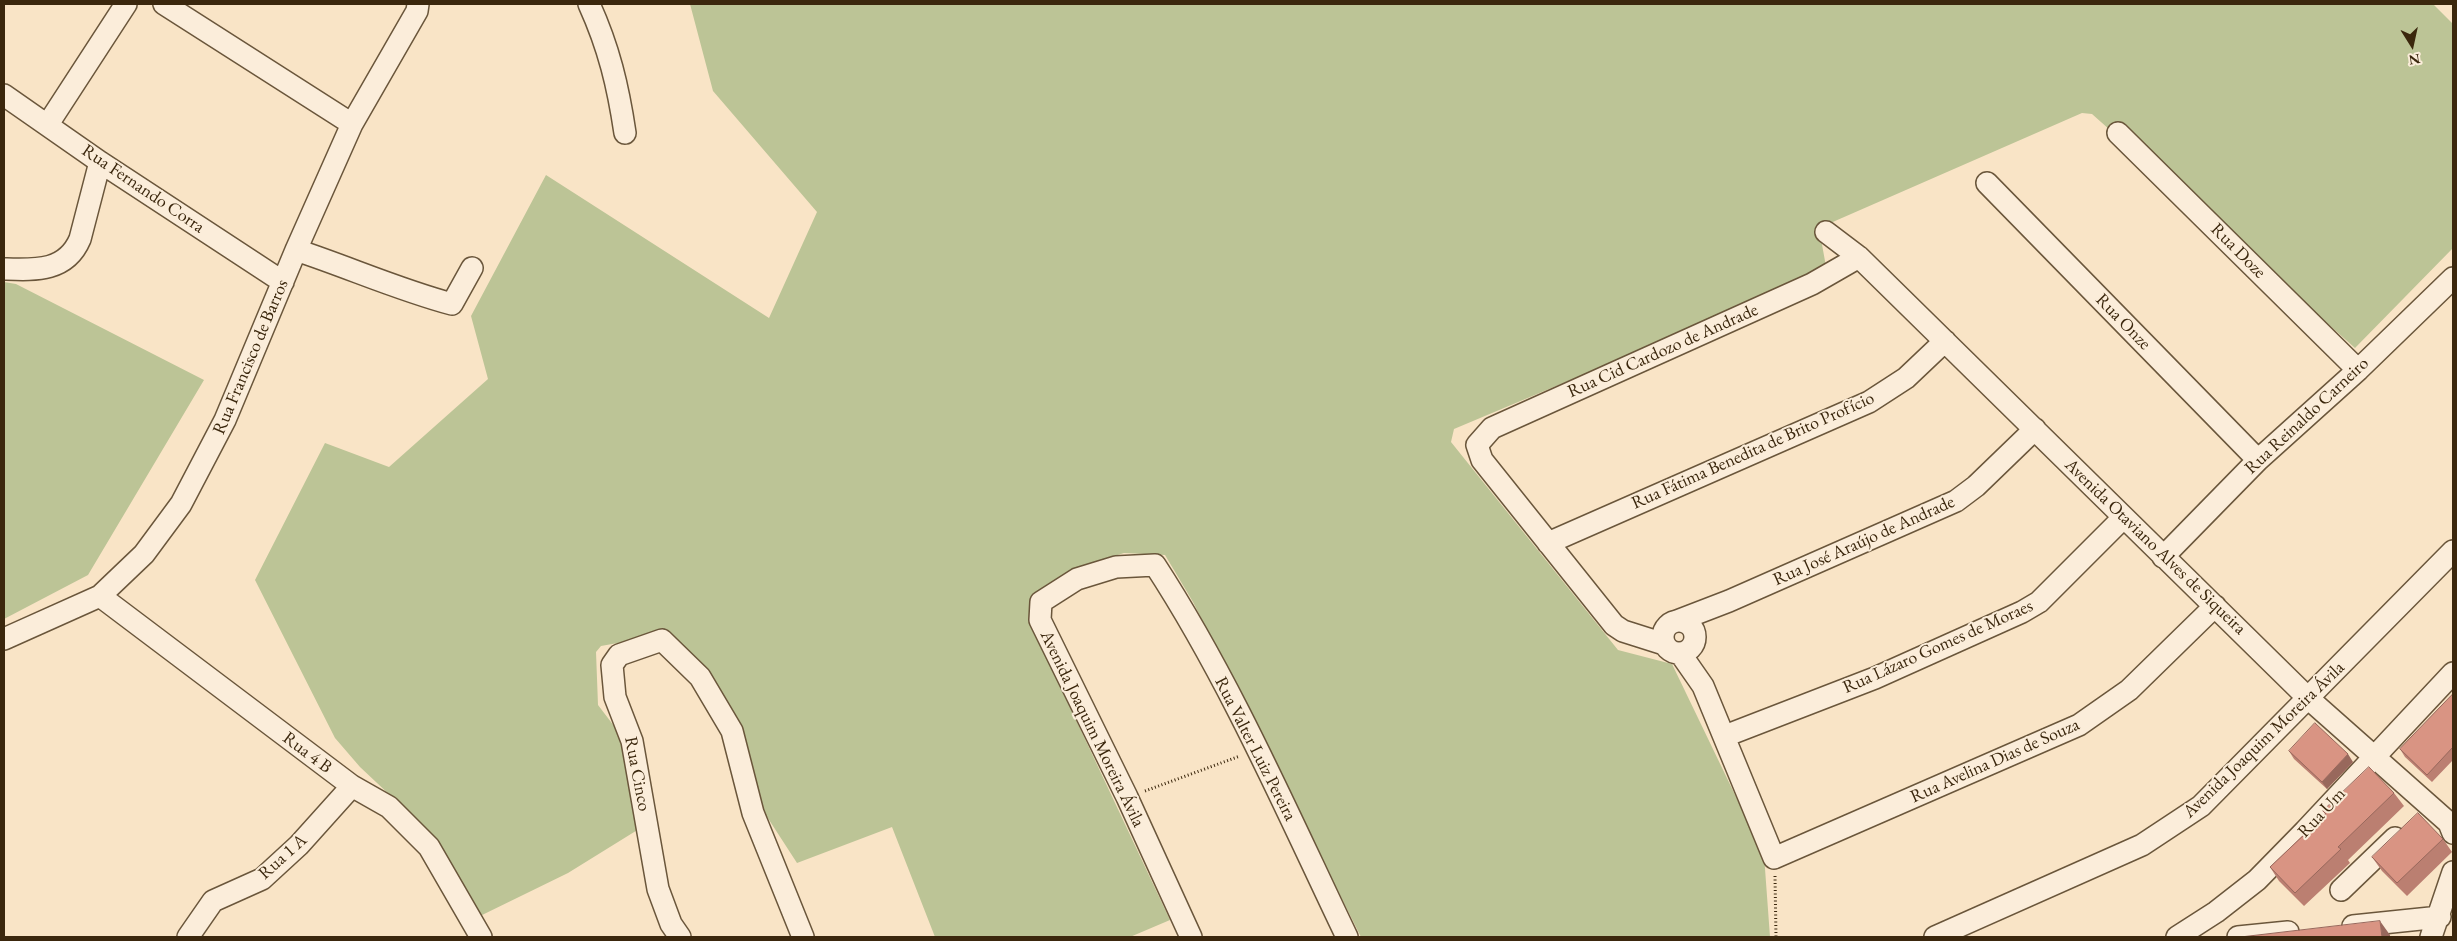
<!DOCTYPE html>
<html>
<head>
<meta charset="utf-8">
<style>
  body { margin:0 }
  #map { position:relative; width:2457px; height:941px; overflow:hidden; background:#f9e4c6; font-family:"EB Garamond",serif }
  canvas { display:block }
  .frame { position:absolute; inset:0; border:5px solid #3b270d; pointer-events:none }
  .north { position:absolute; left:2387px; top:20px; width:50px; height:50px; -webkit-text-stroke:4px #fbedda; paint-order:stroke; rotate:170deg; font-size:14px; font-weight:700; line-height:20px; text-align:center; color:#3b270d }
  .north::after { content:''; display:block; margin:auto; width:18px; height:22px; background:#3b270d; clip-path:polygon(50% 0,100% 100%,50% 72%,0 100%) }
</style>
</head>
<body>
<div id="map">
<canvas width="2457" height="941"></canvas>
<div class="frame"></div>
<div class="north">N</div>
</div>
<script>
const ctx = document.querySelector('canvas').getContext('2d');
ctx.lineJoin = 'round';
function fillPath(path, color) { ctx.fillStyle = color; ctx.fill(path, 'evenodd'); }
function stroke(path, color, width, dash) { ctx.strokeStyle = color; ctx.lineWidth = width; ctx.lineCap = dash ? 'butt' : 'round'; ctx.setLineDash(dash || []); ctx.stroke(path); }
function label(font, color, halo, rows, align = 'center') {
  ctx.font = font + ' "EB Garamond",serif'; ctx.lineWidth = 4; ctx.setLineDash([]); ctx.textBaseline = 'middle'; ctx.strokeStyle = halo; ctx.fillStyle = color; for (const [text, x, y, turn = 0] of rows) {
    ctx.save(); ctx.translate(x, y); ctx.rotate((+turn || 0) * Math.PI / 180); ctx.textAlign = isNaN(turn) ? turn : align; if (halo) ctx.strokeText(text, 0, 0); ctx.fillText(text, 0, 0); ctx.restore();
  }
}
const green = new Path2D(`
  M 690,4 L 2433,4 L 2453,24 L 2453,248 L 2355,348 L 2092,114 L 2082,113 L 1819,228 L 1827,272 L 1454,429 L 1451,442 L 1618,650 L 1672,664 L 1764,855 L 1770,937 L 1361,937 L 1193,602 L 1165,555 L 1124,553 L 1076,568 L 1031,624 L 1170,920 L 1130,937 L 935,937 L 892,827 L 797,863 L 762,809 L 752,764 L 740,725 L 668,634 L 601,646 L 596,652 L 598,705 L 627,743 L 639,829 L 568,873 L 478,917 L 393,798 L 360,767 L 335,738 L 255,580 L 325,443 L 389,467 L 488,379 L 471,316 L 546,175 L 769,318 L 817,212 L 713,91 Z
  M 4,282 L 16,284 L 204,380 L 88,575 L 4,619 Z`);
const path = new Path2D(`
  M 1145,791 L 1240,756
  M 1775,876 L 1776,937`);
const minor = new Path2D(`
  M 164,4 L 352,124
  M 589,4 C 609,48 618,86 625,133
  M 4,95 L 100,162 L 283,282
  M 48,124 L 126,4
  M 2118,133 L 2358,370
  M 1987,183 L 2258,460
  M 1826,232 L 1859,257 L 2309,699 L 2449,823 L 2453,833
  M 296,250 C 348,267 399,290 452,304 L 472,268
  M 4,269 C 35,270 66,272 80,239 L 100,162
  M 1548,543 L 1869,402 L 1906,378 L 1945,341
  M 2163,557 L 2258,460 L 2358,370 L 2453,278
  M 100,596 L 352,786 L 389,807 L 429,847 L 481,937
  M1663 637a16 16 0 1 1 32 0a16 16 0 1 1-32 0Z
  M 1677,621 L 1729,601 L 1956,501 L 1976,486 L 2035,429
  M 4,639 L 100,596 L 144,554 L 181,504 L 225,420 L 296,250 L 352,124 L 417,11 L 418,4
  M 1664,644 L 1623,631 L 1614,625 L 1482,460 L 1477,445 L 1492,428 L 1812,284 L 1859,257
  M 1680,653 L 1703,686 L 1774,858 L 2079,725 L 2129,690 L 2215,606
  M 1725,736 L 1875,678 L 2022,612 L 2039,602 L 2123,518
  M 2341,890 L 2395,838
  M 2353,926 L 2440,917
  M 188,937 L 213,901 L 262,879 L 299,845 L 352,786
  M 680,937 L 671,924 L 658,889 L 632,741 L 615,697 L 612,665 L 619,655 L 662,640 L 700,677 L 732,731 L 753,813 L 803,937
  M 1191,937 L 1127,797 L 1040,620 L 1041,602 L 1077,579 L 1116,567 L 1155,565 C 1230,680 1288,814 1347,937
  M 1935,937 L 2142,845 L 2201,806 L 2453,551
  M 2177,937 L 2216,912 L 2257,880 L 2305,831 L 2453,673
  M 2238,937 L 2288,932
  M 2431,937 L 2453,872`);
const wall = new Path2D(`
  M 2453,694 L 2453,760 L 2432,782 L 2405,757 L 2400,749 Z
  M 2289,751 L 2353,762 L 2327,789 L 2294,759 Z
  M 2394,793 L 2404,806 L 2348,860 L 2350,863 L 2304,906 L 2279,881 L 2270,867 L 2325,814 L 2323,811 Z
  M 2443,839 L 2452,852 L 2407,896 L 2382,871 L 2372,857 Z`);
const shadedWall = new Path2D(`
  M 2348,754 L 2353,762 L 2327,789 L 2322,782 Z
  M 2380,921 L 2390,935 L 2390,937 L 2382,937 Z`);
const building = new Path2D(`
  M 2453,694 L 2453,747 L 2427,775 L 2400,749 Z
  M 2315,723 L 2348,754 L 2322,782 L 2289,751 Z
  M 2369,767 L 2394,793 L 2338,847 L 2341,849 L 2295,893 L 2270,867 L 2326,814 L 2323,811 Z
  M 2418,813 L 2443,839 L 2397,883 L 2372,857 Z
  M 2380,921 L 2382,937 L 2241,937 Z`);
const streetNames = [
  ["Rua Fernando Corra",143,189,34],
  ["Rua Doze",2238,251,45],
  ["Rua Onze",2123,322,46],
  ["Rua Cid Cardozo de Andrade",1663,351,-24],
  ["Rua Francisco de Barros",251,357,-67],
  ["Rua Reinaldo Carneiro",2307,416,-43],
  ["Rua Fátima Benedita de Brito Profício",1753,451,-24],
  ["Rua José Araújo de Andrade",1864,541,-24],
  ["Avenida Otaviano Alves de Siqueira",2155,547,44],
  ["Rua Lázaro Gomes de Moraes",1938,647,-24],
  ["Avenida Joaquim Moreira Ávila",1092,729,64],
  ["Avenida Joaquim Moreira Ávila",2264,740,-44],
  ["Rua Valter Luiz Pereira",1255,749,63],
  ["Rua 4 B",307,753,37],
  ["Rua Avelina Dias de Souza",1995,761,-24],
  ["Rua Cinco",637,774,79],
  ["Rua Um",2322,813,-47],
  ["Rua 1 A",283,857,-42]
];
fillPath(green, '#bcc496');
stroke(minor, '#6a563b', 24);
stroke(path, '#3b270d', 3, [1, 2.5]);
stroke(minor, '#fbedda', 21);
fillPath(wall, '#bb7f71');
fillPath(shadedWall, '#98685c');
fillPath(building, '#d99483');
stroke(building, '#98685c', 1);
label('18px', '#3b270d', '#fbedda', streetNames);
</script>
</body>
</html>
